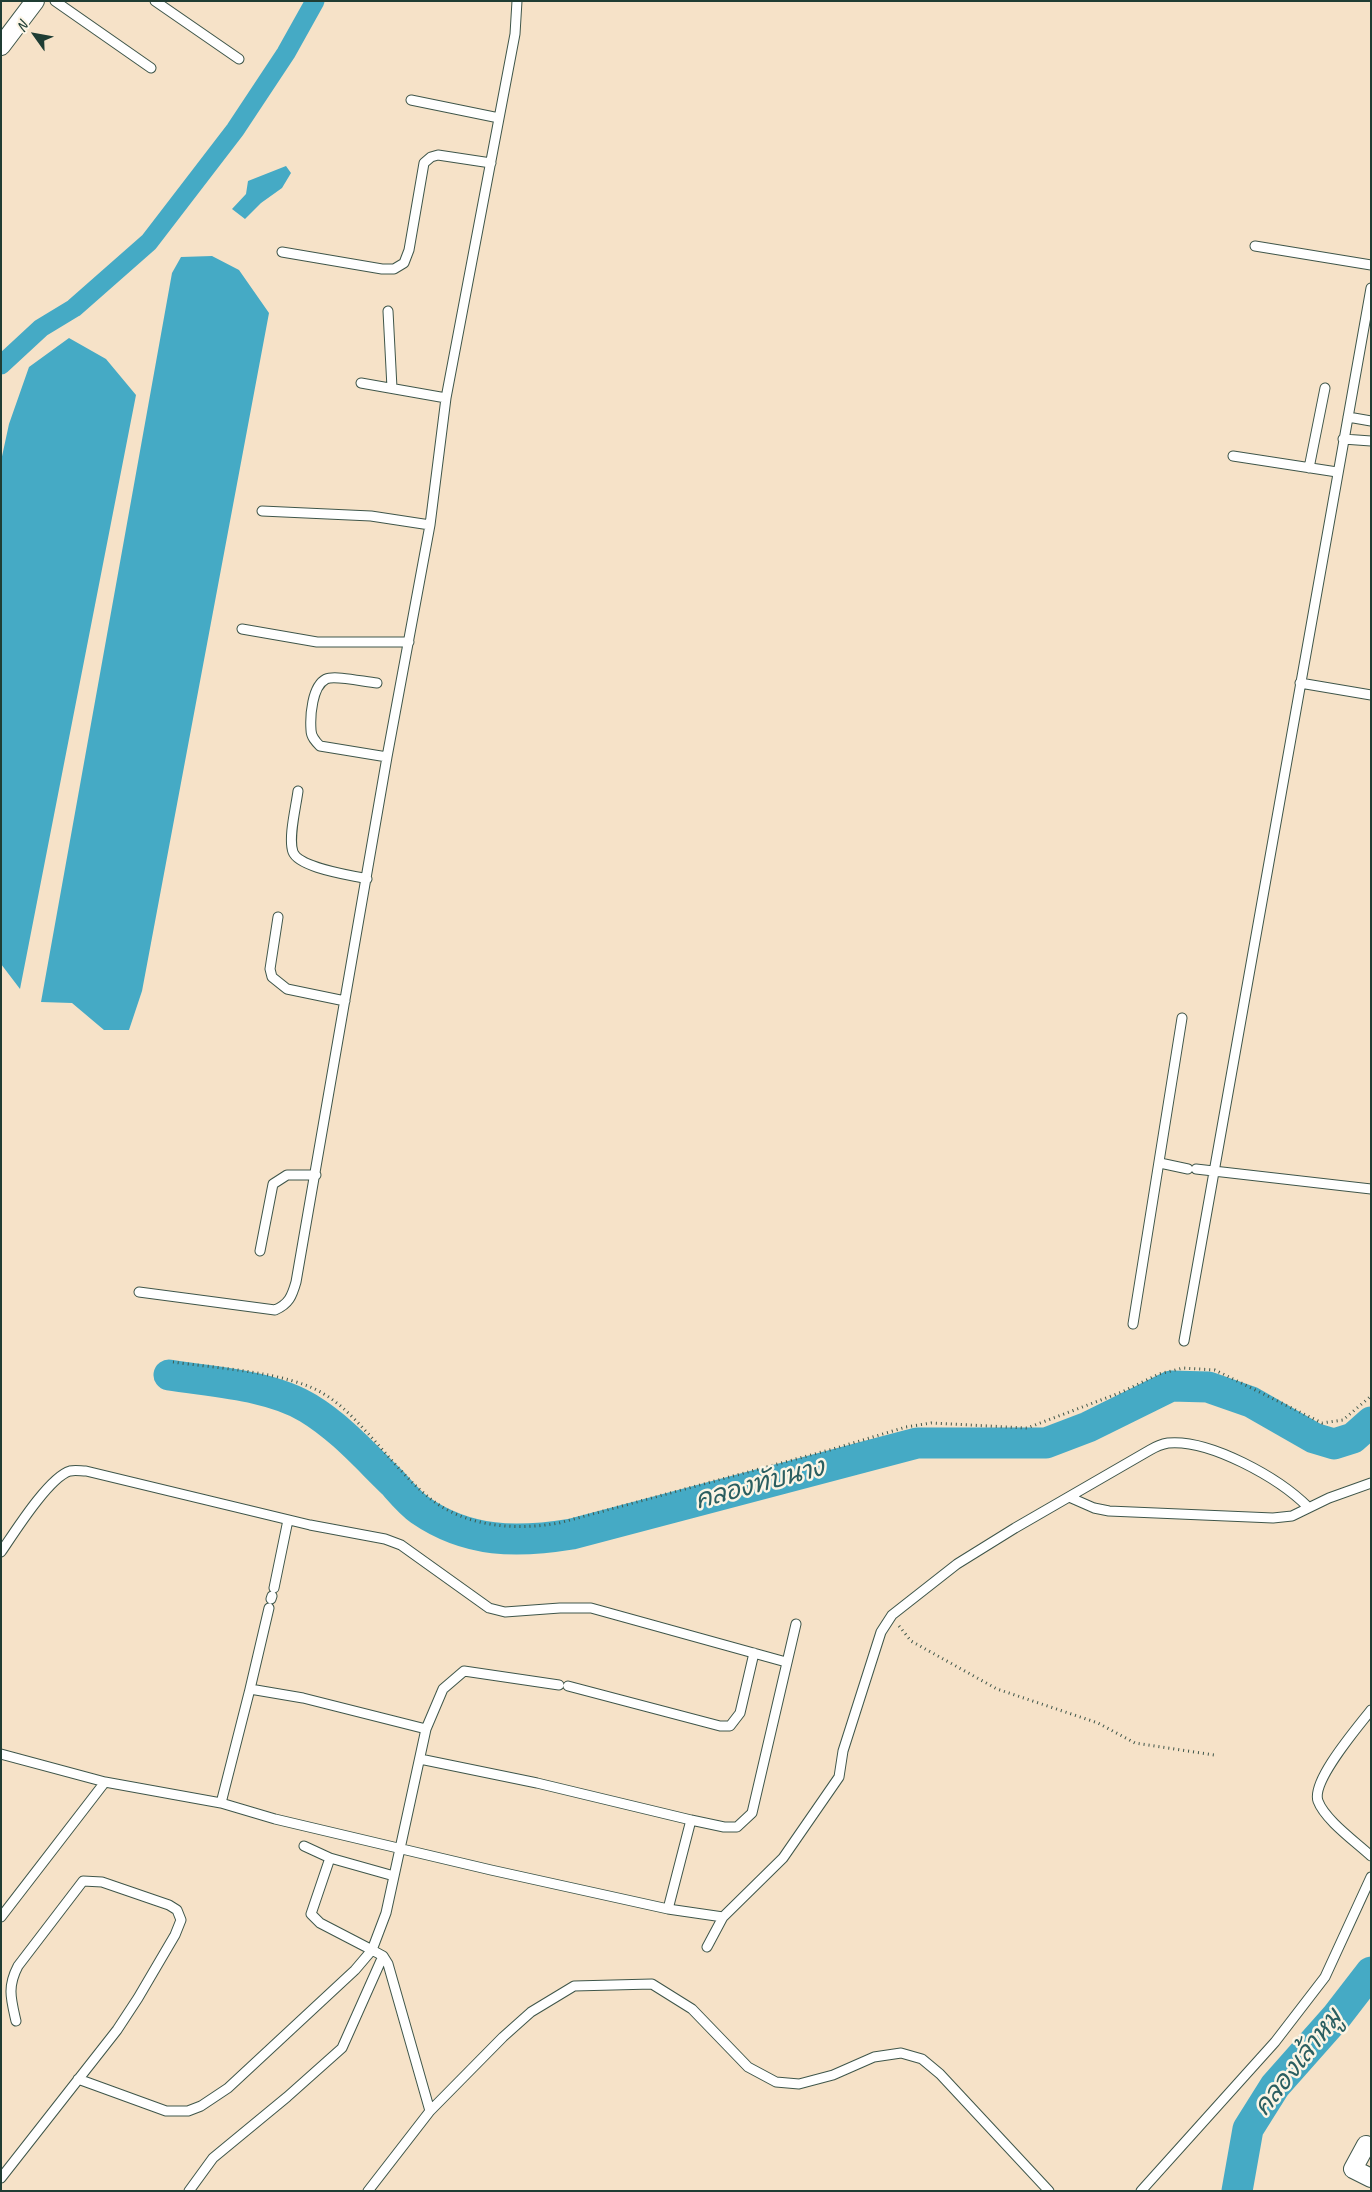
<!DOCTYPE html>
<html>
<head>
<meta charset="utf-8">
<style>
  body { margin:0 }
  #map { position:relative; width:1372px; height:2192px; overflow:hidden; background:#f6e2c8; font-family:Caveat,sans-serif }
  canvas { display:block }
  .frame { position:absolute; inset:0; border:2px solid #1f3d34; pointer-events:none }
  .north { position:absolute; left:10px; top:10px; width:50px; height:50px; -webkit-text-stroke:4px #fcf5e5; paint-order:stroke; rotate:302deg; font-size:14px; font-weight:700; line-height:20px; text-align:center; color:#1f3d34 }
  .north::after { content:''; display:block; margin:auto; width:18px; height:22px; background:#1f3d34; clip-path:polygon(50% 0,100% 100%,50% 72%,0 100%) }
</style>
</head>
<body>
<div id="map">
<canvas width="1372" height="2192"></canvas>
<div class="frame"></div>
<div class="north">N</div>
</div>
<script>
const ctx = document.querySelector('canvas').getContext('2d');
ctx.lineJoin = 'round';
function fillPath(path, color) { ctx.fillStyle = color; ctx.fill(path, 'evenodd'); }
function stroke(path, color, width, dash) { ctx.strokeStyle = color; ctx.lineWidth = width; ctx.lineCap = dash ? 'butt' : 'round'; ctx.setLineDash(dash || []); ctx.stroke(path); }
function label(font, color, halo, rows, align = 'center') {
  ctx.font = font + ' Caveat,"Playpen Sans Thai",sans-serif'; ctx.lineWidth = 5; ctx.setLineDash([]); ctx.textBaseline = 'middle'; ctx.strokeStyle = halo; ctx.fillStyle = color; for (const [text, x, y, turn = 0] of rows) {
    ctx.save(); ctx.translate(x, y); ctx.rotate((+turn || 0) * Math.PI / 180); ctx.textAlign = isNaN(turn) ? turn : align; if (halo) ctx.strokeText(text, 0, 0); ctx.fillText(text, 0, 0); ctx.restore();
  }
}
const water = new Path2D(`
  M 286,166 L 291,173 L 282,188 L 261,203 L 245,219 L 232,209 L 246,194 L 248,181 Z
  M 212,256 L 239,270 L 269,313 L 142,991 L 129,1030 L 104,1030 L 72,1003 L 41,1002 L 172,273 L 181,257 Z
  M 69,338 L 106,359 L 136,395 L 20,989 L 1,964 L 1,461 L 9,424 L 29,367 Z`);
const canal = new Path2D(`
  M 1,365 L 41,328 L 74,308 L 149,242 L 235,130 L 286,53 L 315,1`);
const river = new Path2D(`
  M 169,1375 C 213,1382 271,1385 308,1408 C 341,1428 366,1457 393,1483 C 401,1492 410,1503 420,1510 C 468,1543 517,1543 572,1534 L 917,1443 L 1046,1443 L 1088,1427 L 1171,1386 L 1208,1387 L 1251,1402 L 1314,1438 L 1334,1444 L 1353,1438 L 1371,1422
  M 1237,2191 L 1248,2129 L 1275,2086 L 1337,2016 L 1371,1972`);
const path = new Path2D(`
  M 173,1362 C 215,1368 289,1372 324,1394 C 344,1406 359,1424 374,1440 C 391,1459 407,1479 426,1495 C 462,1527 514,1531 559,1523 L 833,1449 L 906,1427 L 931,1423 L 1027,1428 L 1122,1392 L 1159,1374 L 1183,1368 L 1215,1370 L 1322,1423 L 1343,1420 L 1371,1396
  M 899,1626 L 911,1641 L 997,1689 L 1098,1723 L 1135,1743 L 1214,1755`);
const lane = new Path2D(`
  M 55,1 L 151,68
  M 155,1 L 239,59
  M 411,100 L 499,118
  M 1255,246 L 1371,265
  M 282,252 L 382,269 L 394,269 L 404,263 L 409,250 L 424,163 L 431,157 L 438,155 L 491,163
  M 388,311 L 392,388
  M 361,383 L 446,398
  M 1348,417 L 1371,421
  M 1343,439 L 1371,441
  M 1233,456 L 1337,472
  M 1309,468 L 1325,388
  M 262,511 L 371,516 L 430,525
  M 242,629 L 317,642 L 409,642
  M 377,683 C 365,682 335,675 326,679 C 312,686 310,716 311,730 C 311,737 316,742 320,746 L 387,757
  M 1300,683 L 1371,695
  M 298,791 C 296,807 288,838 293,852 C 299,868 351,875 367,879
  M 278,917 L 270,969 L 272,977 L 287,989 L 345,1001
  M 1160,1163 L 1188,1169
  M 1196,1169 L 1371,1189
  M 260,1251 L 273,1184 L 287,1175 L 316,1175
  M 139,1292 L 275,1310 C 289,1304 292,1296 296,1282 L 387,757 L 430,525 L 446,398 L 515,34 L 517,1
  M 1133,1324 L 1182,1018
  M 1184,1341 L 1371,288
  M 1069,1497 L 1094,1508 L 1109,1511 L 1273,1518 L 1292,1516 L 1329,1498 L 1371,1483
  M 1,1552 C 14,1533 49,1477 70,1471 C 75,1470 81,1471 86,1471 L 310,1525 L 385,1539 L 401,1545 L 489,1608 L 505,1612 L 560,1608 L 591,1608 L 786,1662
  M 274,1588 L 288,1520
  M 271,1599 L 272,1596
  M 568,1686 L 720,1726 L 730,1726 L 740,1713 L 754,1653
  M 250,1689 L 269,1608
  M 1371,1710 C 1358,1727 1311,1781 1318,1801 C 1325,1820 1356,1842 1371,1856
  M 426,1729 L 386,1913 L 372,1950 L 383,1956 L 388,1964 L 430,2111
  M 1,1754 L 105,1782
  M 420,1759 L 537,1783 L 691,1820 L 668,1909
  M 221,1803 L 250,1689 L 303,1698 L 426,1729 L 443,1689 L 464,1671 L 559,1685
  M 691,1820 L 724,1827 L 737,1827 L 752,1813 L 796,1624
  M 304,1846 L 330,1858 L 394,1876
  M 1,1917 L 105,1782 L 221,1803 L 275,1819 L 491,1870 L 668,1909 L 723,1917
  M 707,1947 L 723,1917 L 783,1858 L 839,1777 L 843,1751 L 881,1632 L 892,1615 L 957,1564 L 1015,1528 L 1150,1450 C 1155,1447 1162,1444 1168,1443 C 1210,1439 1279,1478 1308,1507
  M 78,2079 L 166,2111 L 188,2111 L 201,2106 L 228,2088 L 355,1970 L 372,1950 L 320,1923 L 311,1914 L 330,1858
  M 1,2178 L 117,2030 L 138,1998 L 175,1935 L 181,1920 L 177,1910 L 169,1905 L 102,1882 L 83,1881 L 18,1966 C 7,1987 11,1999 16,2021
  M 189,2191 L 213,2158 L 287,2097 L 342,2048 L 383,1956
  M 368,2191 L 430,2111 L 503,2037 L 531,2012 L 574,1986 L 652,1984 L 692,2009 L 748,2067 L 776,2082 L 799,2084 L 833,2075 L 874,2057 L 901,2053 L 922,2059 L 940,2074 L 1049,2191
  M 1141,2191 L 1275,2042 L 1325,1977 L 1371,1877`);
const street = new Path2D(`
  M 1,46 L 35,1
  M 1366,2145 L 1353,2169 L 1371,2178`);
const waterNames = [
  ["คลองทับนาง",760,1485,-15],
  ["คลองเล้าหมู",1299,2063,-52]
];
fillPath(water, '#45aac5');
stroke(canal, '#45aac5', 19);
stroke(river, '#45aac5', 31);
stroke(lane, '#3f564a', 11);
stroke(street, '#3f564a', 20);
stroke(path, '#3f564a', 3, [1, 4]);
stroke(lane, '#fff', 9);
stroke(street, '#fff', 18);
label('italic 25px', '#2a5e60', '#fcf5e5', waterNames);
</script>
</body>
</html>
